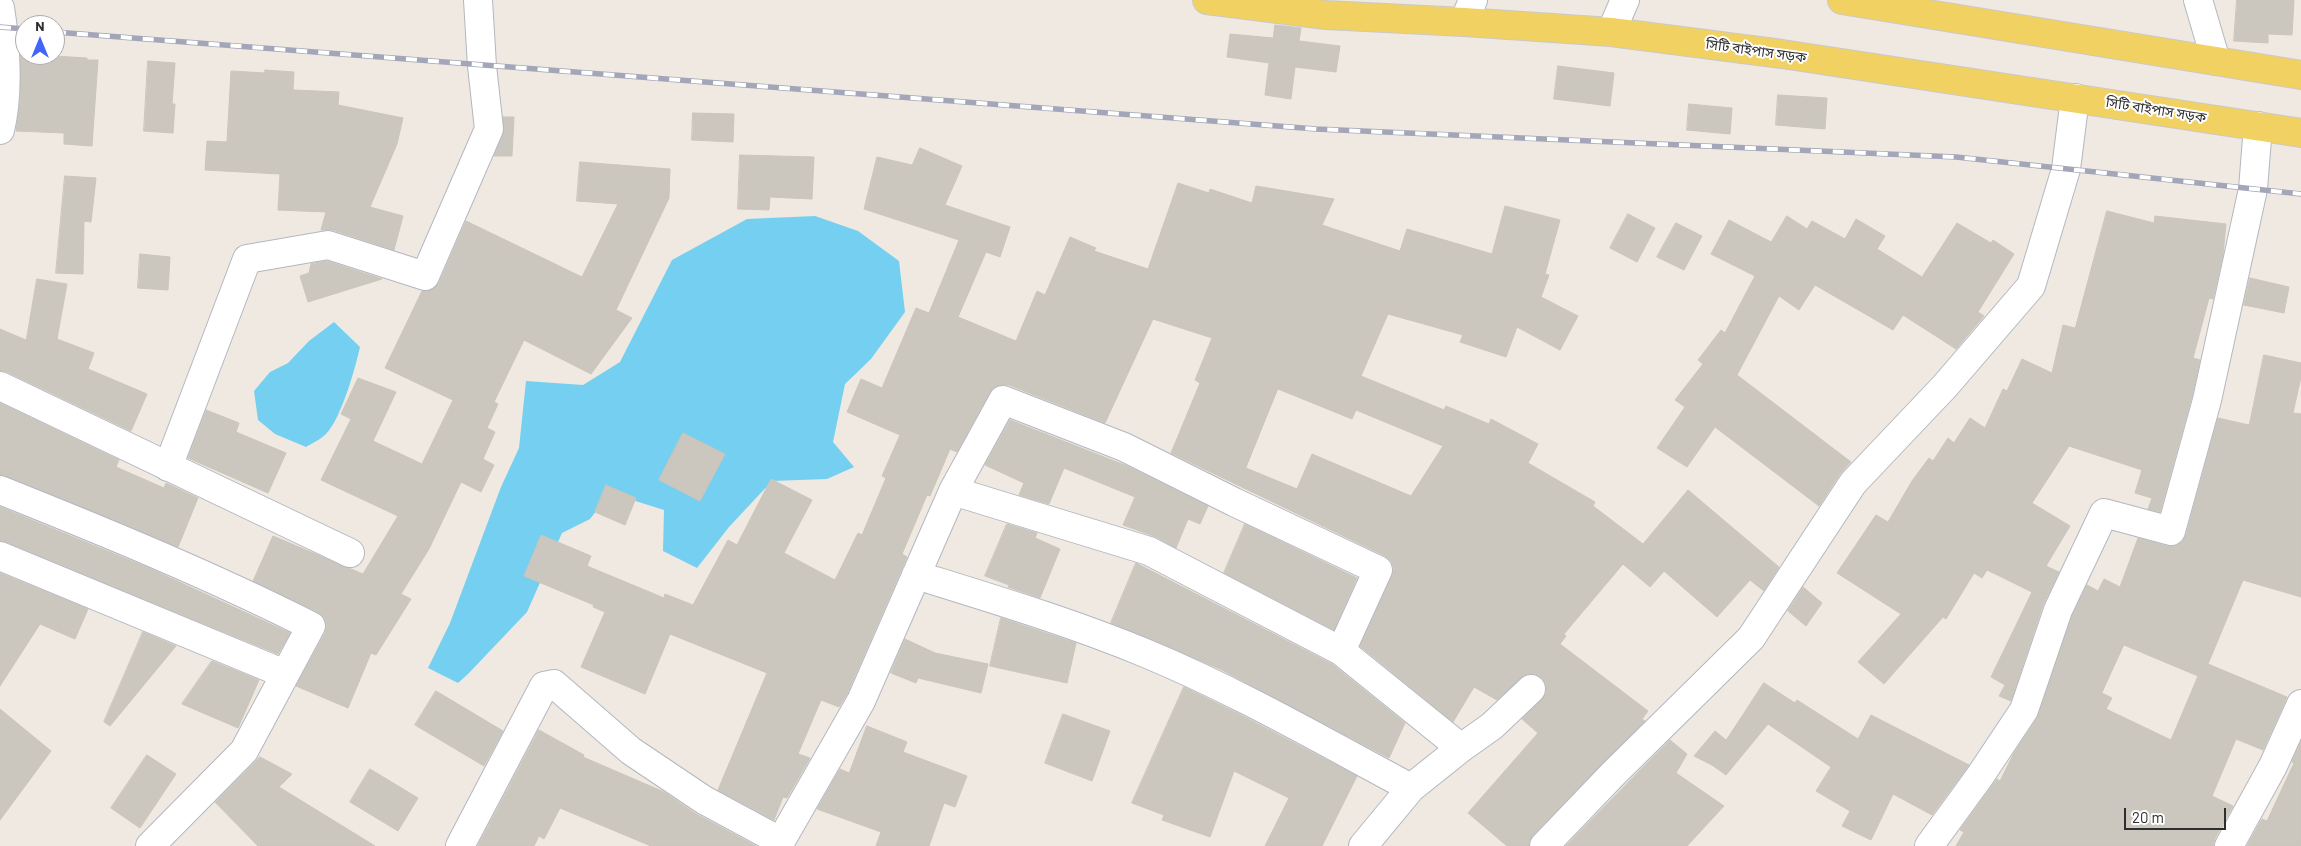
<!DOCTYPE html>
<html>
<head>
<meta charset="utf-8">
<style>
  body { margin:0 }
  #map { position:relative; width:2301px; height:846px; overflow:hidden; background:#efe9e1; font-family:Barlow,sans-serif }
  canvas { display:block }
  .north { position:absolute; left:15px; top:15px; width:50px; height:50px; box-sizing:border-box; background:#fff; border:1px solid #ababab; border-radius:50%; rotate:0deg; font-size:14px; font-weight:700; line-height:20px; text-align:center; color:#2e2e2e }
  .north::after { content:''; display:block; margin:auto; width:18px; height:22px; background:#4264fb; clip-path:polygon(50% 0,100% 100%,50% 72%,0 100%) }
  .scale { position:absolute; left:2124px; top:808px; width:102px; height:22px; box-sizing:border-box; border:2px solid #2e2e2e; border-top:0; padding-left:6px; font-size:15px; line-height:18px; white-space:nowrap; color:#2e2e2e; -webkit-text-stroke:4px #fff; paint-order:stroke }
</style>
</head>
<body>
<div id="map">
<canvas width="2301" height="846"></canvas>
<div class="north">N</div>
<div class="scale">20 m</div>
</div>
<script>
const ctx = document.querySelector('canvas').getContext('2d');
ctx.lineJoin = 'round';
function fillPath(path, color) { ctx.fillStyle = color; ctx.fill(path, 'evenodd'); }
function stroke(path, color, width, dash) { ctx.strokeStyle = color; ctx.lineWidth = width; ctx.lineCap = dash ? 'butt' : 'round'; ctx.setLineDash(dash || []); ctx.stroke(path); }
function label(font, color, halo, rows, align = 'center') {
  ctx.font = font + ' Barlow,"Noto Sans Bengali",sans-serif'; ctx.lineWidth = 4; ctx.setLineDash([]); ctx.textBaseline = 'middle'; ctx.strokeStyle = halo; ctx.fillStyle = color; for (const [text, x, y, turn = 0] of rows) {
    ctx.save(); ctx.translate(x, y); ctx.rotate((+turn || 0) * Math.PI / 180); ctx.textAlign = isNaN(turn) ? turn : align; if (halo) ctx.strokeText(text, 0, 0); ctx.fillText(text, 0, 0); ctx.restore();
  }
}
const water = new Path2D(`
  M 815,216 L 858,231 L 899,261 L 905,312 L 871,359 L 845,384 L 833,442 L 854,467 L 827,479 L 772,481 L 729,527 L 697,568 L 663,551 L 664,510 L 610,493 L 590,519 L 562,533 L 527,612 L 468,674 L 458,683 L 428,668 L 450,623 L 501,487 L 519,448 L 526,381 L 583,385 L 620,362 L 672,260 L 747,219 Z
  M 334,322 L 360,347 C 355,369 341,419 326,434 C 320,440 312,443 306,447 L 275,434 L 258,420 L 254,391 L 270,372 L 288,363 L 309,341 Z`);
const building = new Path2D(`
  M 2237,0 L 2294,0 L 2292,35 L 2268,34 L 2268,43 L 2234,41 Z
  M 1275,25 L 1301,28 L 1299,41 L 1340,46 L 1336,72 L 1295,67 L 1291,99 L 1265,95 L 1269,63 L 1227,57 L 1230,34 L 1273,38 Z
  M 21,54 L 87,58 L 87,60 L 98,60 L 92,146 L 64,144 L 64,133 L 16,131 L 20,102 Z
  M 148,61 L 175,63 L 172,104 L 175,104 L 173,133 L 144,131 Z
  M 1558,66 L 1614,73 L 1610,106 L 1554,99 Z
  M 265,70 L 294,72 L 293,90 L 339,92 L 338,105 L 403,118 L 397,144 L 370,207 L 403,216 L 394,250 L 333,230 L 321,230 L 326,212 L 278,210 L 280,174 L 205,170 L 207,141 L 227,142 L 231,71 L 265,73 Z
  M 1778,95 L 1827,98 L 1825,129 L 1776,125 Z
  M 1689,104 L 1732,108 L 1730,134 L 1687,130 Z
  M 693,113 L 734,114 L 733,142 L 692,140 Z
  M 503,117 L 514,117 L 512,156 L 494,156 L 503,135 Z
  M 920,148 L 962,166 L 945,205 L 1010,227 L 1000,257 L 986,252 L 958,317 L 1016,341 L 1037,291 L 1045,295 L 1070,237 L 1096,248 L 1094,251 L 1148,269 L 1178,183 L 1209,193 L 1210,189 L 1252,203 L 1256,186 L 1334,199 L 1322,225 L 1400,251 L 1407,229 L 1492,254 L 1505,206 L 1560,220 L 1545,274 L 1549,275 L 1541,297 L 1578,316 L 1560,350 L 1517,327 L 1506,357 L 1460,342 L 1463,335 L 1388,314 L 1361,376 L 1444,410 L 1446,406 L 1489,424 L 1491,419 L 1538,444 L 1528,463 L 1595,502 L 1593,506 L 1643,544 L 1688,490 L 1779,567 L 1764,591 L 1750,580 L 1717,617 L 1664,571 L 1650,587 L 1623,564 L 1564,634 L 1566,636 L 1560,644 L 1648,711 L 1642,719 L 1645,721 L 1533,835 L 1529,846 L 1507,846 L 1468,813 L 1538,733 L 1522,719 L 1546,694 L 1546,686 L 1543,679 L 1536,674 L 1527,674 L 1497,700 L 1474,687 L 1453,722 L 1360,646 L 1392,576 L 1394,569 L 1391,561 L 1385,556 L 1171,453 L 1200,383 L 1195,380 L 1212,338 L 1153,319 L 1105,423 L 1009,385 L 1001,385 L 990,392 L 957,452 L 950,449 L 930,496 L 927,495 L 902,554 L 907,557 L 847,694 L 839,707 L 821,700 L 798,754 L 810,758 L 787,798 L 783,797 L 774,820 L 718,790 L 767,673 L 670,634 L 645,694 L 581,667 L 605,612 L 593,607 L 594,605 L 524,576 L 541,535 L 591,556 L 587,566 L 664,598 L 665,594 L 693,605 L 728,540 L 737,545 L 771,479 L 812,500 L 784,553 L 835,580 L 858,533 L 862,535 L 886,478 L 882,476 L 900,435 L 847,412 L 861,379 L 882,388 L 916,308 L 929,313 L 959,240 L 864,209 L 877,157 L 912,165 ZM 1278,389 L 1352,419 L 1356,410 L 1443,446 L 1411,496 L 1312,454 L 1297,489 L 1246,468 Z
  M 740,155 L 814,157 L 812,199 L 770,197 L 769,210 L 738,209 Z
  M 580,162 L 670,169 L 669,198 L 616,310 L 632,318 L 591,374 L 524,340 L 494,402 L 498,404 L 487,428 L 495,432 L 483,459 L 494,465 L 481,492 L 461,482 L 429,549 L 401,594 L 411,599 L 376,655 L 371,653 L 348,708 L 296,686 L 325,633 L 327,625 L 324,617 L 318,612 L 253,581 L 273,536 L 363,574 L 398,516 L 321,480 L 351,419 L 341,414 L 358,378 L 396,392 L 373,441 L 422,464 L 453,400 L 385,368 L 422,291 L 434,288 L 439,283 L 466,221 L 582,277 L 618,204 L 577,201 Z
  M 65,176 L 96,178 L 91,222 L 84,221 L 83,274 L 56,273 Z
  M 2107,211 L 2154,223 L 2155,216 L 2226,224 L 2223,254 L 2213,299 L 2209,298 L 2193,358 L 2200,360 L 2192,396 L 2160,512 L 2148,509 L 2152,498 L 2135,493 L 2142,470 L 2069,446 L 2032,503 L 2070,526 L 2046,566 L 2059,572 L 2043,605 L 2011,701 L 1999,696 L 2005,685 L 1991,677 L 2032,592 L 1987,570 L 1982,578 L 1974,573 L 1946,619 L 1943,617 L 1884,684 L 1858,662 L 1901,614 L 1837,573 L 1876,515 L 1888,522 L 1912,481 L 1929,458 L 1933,461 L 1948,438 L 1954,443 L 1970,418 L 1985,428 L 2003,389 L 2007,391 L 2022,359 L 2052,373 L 2063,325 L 2075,328 Z
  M 1628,214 L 1655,228 L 1637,262 L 1610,248 Z
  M 1787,216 L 1807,229 L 1812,221 L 1845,239 L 1856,219 L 1885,236 L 1877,249 L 1922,277 L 1957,223 L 1991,243 L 1993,240 L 2014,254 L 1978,312 L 1984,316 L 1956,349 L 1903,315 L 1893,330 L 1815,285 L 1799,310 L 1779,296 L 1737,375 L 1851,462 L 1840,474 L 1819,506 L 1715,427 L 1687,467 L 1657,448 L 1685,407 L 1675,400 L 1703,364 L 1698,360 L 1721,330 L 1725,333 L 1755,276 L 1711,254 L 1729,220 L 1771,242 Z
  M 1676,223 L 1702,236 L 1684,270 L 1657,257 Z
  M 140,254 L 170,257 L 168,290 L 138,288 Z
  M 327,261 L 382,279 L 308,302 L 300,276 L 309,273 L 311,264 Z
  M 2250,278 L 2289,287 L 2284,313 L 2244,305 Z
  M 37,279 L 67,284 L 57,339 L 94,353 L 88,369 L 147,394 L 131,431 L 7,372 L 0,371 L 0,329 L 26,340 Z
  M 2264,355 L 2301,363 L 2301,377 L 2293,413 L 2301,414 L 2301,597 L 2243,580 L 2208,664 L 2287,697 L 2263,750 L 2236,739 L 2212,796 L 2233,806 L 2215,838 L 2213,846 L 1956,846 L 1964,832 L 1960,830 L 1997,779 L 2000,781 L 2014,753 L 2037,718 L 2072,616 L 2087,585 L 2098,591 L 2104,579 L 2120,587 L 2138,538 L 2167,546 L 2175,546 L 2182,542 L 2186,535 L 2218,418 L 2249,425 ZM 2124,645 L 2198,676 L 2171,740 L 2106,709 L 2112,698 L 2102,693 Z
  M 0,403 L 119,460 L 116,467 L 164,488 L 166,483 L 198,498 L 178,547 L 0,475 Z
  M 206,410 L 239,423 L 236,432 L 286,453 L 268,493 L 188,458 Z
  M 1010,420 L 1127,466 L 1208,506 L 1200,524 L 1188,519 L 1176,548 L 1156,537 L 1123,525 L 1135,497 L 1064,468 L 1049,504 L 1019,495 L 1024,483 L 985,465 Z
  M 683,433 L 725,454 L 700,501 L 659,480 Z
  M 606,485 L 636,498 L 625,525 L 595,512 Z
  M 0,507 L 151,569 L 290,633 L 278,654 L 0,541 Z
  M 1007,524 L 1037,533 L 1035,538 L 1060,549 L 1040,598 L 1008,587 L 1009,585 L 985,576 Z
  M 1245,524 L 1357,578 L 1334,630 L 1224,573 Z
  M 1136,563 L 1332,664 L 1405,723 L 1389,758 L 1220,669 L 1111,623 Z
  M 0,573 L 88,609 L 75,639 L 40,624 L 0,686 Z
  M 1803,587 L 1822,603 L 1806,626 L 1788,611 Z
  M 1001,618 L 1076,643 L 1067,683 L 990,666 Z
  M 143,632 L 176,646 L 110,726 L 104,722 Z
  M 905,639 L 935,653 L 988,664 L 981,693 L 918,678 L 916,683 L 891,673 Z
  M 212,661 L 259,680 L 238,728 L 182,704 Z
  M 1764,683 L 1795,703 L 1797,700 L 1858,739 L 1871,715 L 1969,765 L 1932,815 L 1893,794 L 1871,840 L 1842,826 L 1850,811 L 1816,791 L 1831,767 L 1768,724 L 1726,775 L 1712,765 L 1694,756 L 1715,731 L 1726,740 Z
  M 1184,687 L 1239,714 L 1357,776 L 1322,846 L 1265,846 L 1289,798 L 1234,771 L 1210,837 L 1162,820 L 1164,815 L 1132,803 Z
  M 436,691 L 503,731 L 484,766 L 415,725 Z
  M 0,709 L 51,751 L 0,820 Z
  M 1063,714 L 1110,731 L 1092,781 L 1045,763 Z
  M 867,726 L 907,742 L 903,752 L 967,776 L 955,807 L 944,803 L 929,846 L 876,846 L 881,832 L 817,809 L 840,769 L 849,773 Z
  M 539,730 L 584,755 L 583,757 L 664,792 L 696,814 L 756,846 L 651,846 L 560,808 L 544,839 L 539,836 L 534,846 L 478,846 Z
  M 1670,740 L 1687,754 L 1676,773 L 1724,806 L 1687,846 L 1566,846 Z
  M 2301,742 L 2301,846 L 2247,846 L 2262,819 L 2267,821 L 2294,763 L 2292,762 Z
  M 147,755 L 176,774 L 140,828 L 111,808 Z
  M 260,757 L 292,774 L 279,787 L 375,846 L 258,846 L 215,802 Z
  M 370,769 L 418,798 L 398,831 L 350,802 Z`);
const minor = new Path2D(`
  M 2198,0 L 2216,61
  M 0,8 C 6,45 9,94 0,130
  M 1464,22 L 1473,0
  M 1611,32 L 1625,0
  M 0,386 L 350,553
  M 168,467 L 247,259 L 328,245 L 425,276 L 489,129 L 482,66 L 478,0
  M 0,490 C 105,532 210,575 311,626 L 244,751 L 150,846
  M 953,491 L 1003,400 L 1124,447 L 1234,502 L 1378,570 L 1341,651
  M 0,556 L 285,674
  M 916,575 C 993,599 1070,622 1145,653 C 1237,691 1323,741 1411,788
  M 460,846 L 544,686 L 554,684 L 631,751 L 704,800 L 780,841
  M 778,846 L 861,701 L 953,491 L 1149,551 L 1341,651 L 1461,748
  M 1363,846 L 1411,788 L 1461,748 L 1492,726 L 1531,689
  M 1544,846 L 1613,774 L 1751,638 L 1853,483 L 1945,386 L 2031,286 L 2066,169 L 2075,98
  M 1929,846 L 1980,776 L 2024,710 L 2058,610 L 2104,513 L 2171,531 L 2207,400 L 2253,189 L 2258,126
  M 2229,846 L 2273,766 L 2301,704`);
const primary = new Path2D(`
  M 1207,0 L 1326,15 L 1464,22 L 1611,32 L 1782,54 L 2301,133
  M 1842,0 L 2301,75`);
const rail = new Path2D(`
  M 0,27 L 25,29
  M 55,32 L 1316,129 L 1956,157 L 2301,194`);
const streetNames = [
  ["সিটি বাইপাস সড়ক",1756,51,8],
  ["সিটি বাইপাস সড়ক",2156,110,9]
];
fillPath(water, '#75cff0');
fillPath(building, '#cbc7bf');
stroke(building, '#cbc5ba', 1);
stroke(minor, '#b4b7c1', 30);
stroke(primary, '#c9c9c9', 30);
stroke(minor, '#fff', 28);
stroke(primary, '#f2d163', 28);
stroke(rail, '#a3a6b8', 5.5);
stroke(rail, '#fff', 4, [11]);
label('14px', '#2e2e2e', '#fff', streetNames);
</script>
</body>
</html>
